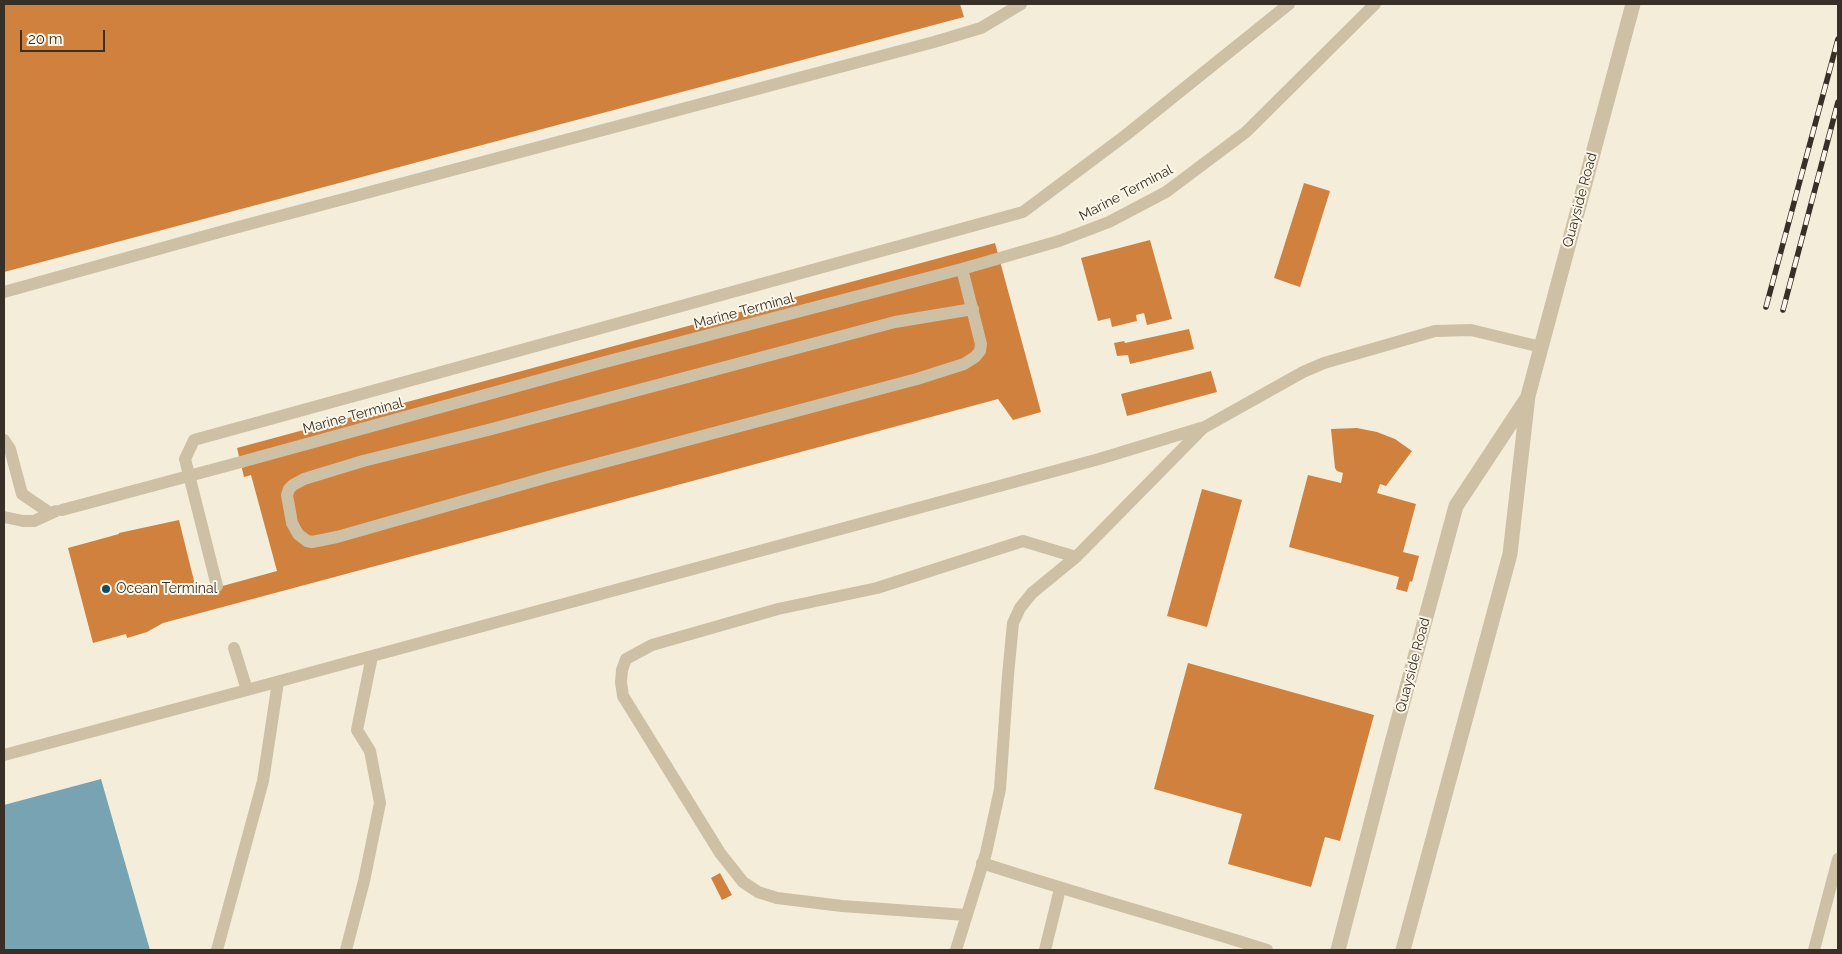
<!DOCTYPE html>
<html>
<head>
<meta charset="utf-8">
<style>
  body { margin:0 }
  #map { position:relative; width:1842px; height:954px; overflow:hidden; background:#f4edda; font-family:Raleway,sans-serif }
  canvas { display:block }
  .frame { position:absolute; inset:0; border:5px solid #383027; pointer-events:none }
  .scale { position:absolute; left:20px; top:30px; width:85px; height:22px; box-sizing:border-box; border:2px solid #383027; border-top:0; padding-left:6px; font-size:15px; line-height:18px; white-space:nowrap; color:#383027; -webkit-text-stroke:4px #fbf6e7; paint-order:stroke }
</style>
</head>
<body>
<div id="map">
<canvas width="1842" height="954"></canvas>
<div class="frame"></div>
<div class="scale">20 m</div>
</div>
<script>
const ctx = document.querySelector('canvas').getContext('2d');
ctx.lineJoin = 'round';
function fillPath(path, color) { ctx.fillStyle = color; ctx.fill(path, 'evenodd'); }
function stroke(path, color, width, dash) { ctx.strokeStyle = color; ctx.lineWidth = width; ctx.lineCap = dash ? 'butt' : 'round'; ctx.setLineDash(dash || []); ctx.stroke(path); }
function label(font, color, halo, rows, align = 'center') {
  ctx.font = font + ' Raleway,sans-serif'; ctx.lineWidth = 4; ctx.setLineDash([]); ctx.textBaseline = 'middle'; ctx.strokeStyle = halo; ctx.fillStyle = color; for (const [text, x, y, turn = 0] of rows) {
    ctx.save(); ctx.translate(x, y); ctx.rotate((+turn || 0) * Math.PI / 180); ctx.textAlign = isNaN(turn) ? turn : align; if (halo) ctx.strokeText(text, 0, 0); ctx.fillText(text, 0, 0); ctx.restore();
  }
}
const water = new Path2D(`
  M 101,779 L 150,950 L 4,950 L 4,805 Z`);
const building = new Path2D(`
  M 4,4 L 960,4 L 964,17 L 4,272 Z
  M 1304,183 L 1330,191 L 1300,287 L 1274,278 Z
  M 1150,240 L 1172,319 L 1147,325 L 1144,313 L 1136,315 L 1137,321 L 1112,327 L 1110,318 L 1098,321 L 1081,258 Z
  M 995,243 L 1041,412 L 1013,420 L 998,399 L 163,623 L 147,632 L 127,638 L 126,634 L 93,643 L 68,548 L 119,534 L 119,533 L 179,520 L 197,593 L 277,571 L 251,475 L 244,477 L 237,448 Z
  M 1189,329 L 1194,349 L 1130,364 L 1128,355 L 1117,356 L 1114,343 L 1124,341 L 1125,343 Z
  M 1211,371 L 1217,392 L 1127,416 L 1121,394 Z
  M 1357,428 L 1377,432 L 1395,439 L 1412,451 L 1386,486 L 1380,484 L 1377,493 L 1416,504 L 1403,552 L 1419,556 L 1412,582 L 1410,581 L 1407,592 L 1396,589 L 1399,577 L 1289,547 L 1308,475 L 1341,483 L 1343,473 L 1337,471 L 1335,468 L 1331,429 Z
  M 1202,489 L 1242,500 L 1207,627 L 1167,616 Z
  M 1188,663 L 1374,715 L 1340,841 L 1325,837 L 1311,887 L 1228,864 L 1242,814 L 1154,789 Z
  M 720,873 L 732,895 L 722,900 L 711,878 Z`);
const lane = new Path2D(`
  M 962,269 L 981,344 L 980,351 L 975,357 L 964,364 L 917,379 L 548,477 L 337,537 L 312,542 L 307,541 L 298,534 L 292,523 L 287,495 L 289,489 L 293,485 L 304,479 L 363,461 L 488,430 L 895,322 L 973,309
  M 4,292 L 227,230 L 934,42 L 981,28 L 1021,4
  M 4,440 L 10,449 L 22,494 L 50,513
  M 241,462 L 605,362 L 962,269 L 1059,241 L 1109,222 L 1166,192 L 1246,132 L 1375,4
  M 4,517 L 23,521 L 34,521 L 56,511
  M 217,586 L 185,459 L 194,440 L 1023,212 L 1126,135 L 1289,4
  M 234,648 L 247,690 L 372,656 L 357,730 L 370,751 L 380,803 L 364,881 L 346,950
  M 372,656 L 1099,459 L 1201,428
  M 4,755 L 247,690
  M 982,863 C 1077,894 1172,920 1267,950
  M 966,915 L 842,906 L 777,898 L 758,892 L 743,882 L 720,853 L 623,696 L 621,682 L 622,670 L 626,659 L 652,645 L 778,609 L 877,588 L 1023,541 L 1076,557
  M 217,950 L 263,781 L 278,682
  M 956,950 L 986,853 L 1000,789 L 1008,675 L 1013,623 L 1020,608 L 1032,593 L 1076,557 L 1203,428 L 1303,372 L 1324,363 L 1435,331 L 1471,330 L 1541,347
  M 1045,950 L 1060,889
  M 1814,950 L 1838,859`);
const street = new Path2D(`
  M 1338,950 L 1390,750 L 1456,506 L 1526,400
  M 1403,950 L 1510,554 L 1528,396 L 1633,4`);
const rail = new Path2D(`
  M 1766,307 L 1838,39
  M 1783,310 L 1838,102`);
const laneBridge = new Path2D(`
  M 62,510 L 241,462`);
const markers = [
  [106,589,5,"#19495d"]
];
const streetNames = [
  ["Marine Terminal",1126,193,-28],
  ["Quayside Road",1580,200,-75],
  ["Marine Terminal",744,311,-15],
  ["Marine Terminal",353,416,-15],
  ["Quayside Road",1413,665,-75]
];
const poiNames = [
  ["Ocean Terminal",116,589]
];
fillPath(water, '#77a3b3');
fillPath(building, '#cf813d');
stroke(lane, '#cdc0a5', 12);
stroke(street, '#cdc0a5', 15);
stroke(rail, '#383027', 5.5);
stroke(rail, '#fbf6e7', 4, [11]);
stroke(laneBridge, '#cdc0a5', 12);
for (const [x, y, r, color] of markers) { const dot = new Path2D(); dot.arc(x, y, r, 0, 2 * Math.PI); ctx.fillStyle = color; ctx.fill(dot); stroke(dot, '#fbf6e7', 2); }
label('14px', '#383027', '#fbf6e7', streetNames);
label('14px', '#383027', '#fbf6e7', poiNames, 'left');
</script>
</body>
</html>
